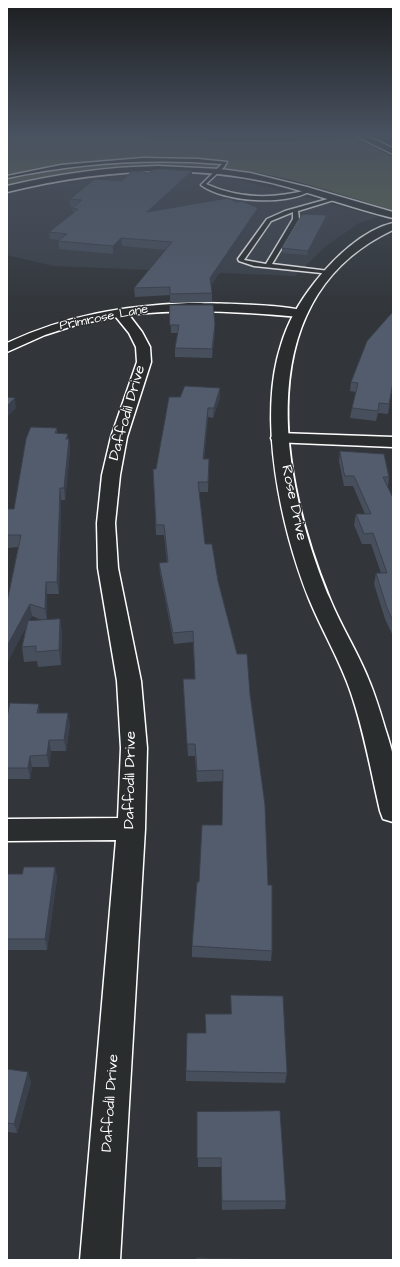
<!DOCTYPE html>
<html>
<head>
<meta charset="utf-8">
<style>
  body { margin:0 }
  #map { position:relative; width:400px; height:1267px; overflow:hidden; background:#32363a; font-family:"Architects Daughter",sans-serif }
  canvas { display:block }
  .frame { position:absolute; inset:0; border:8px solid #fff; pointer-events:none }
</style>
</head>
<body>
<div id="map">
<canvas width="400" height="1267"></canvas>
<div class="frame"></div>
</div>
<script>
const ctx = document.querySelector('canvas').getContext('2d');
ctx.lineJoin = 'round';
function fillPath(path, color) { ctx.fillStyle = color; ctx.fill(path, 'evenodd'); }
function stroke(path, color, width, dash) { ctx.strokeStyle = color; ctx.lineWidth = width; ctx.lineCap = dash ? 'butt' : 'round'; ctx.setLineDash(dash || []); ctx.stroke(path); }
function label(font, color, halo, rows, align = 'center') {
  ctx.font = font + ' "Architects Daughter",sans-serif'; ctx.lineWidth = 3; ctx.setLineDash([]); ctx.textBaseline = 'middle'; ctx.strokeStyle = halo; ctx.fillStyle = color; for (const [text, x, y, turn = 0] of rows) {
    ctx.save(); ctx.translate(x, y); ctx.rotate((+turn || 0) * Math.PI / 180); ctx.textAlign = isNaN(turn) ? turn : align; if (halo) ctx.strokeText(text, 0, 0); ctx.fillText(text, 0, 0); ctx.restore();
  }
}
const built = new Path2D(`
  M 165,171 L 227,177 L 257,184 L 379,217 L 359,223 L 326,246 L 295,276 L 53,266 L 7,255 L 7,192 L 41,182 L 124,172 Z`);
const green = new Path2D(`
  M 7,136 L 149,136 L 164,139 L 241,141 L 282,141 L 350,136 L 393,157 L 393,210 C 354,199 314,185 274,176 C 187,158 92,163 7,185 Z`);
const service = new Path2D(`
  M 143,158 L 198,159 L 227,162 L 224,167 L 206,184 C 240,199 272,199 308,190 L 310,191 C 286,206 224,202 201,185 L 222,164 C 149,158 78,163 7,178 L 7,176 L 61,165 Z
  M 335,197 L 337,199 L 298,211 L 299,219 L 272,264 L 329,271 L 331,272 L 331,274 L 254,266 L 239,261 L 238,259 L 267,219 L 285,211 ZM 293,212 L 293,219 L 266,264 L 244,260 L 271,221 Z`);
const minor = new Path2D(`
  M 356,136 L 366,136 L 393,148 L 393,154 Z
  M 158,166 L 220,169 L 250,173 L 307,187 L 393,212 L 393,218 C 351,208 310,192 268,182 C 181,163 93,171 7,192 L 7,186 C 57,174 107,167 158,166 Z
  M 188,303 C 204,303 300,304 307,313 L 300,317 C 243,312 186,308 129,315 L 142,332 L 150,347 L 151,362 L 127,437 L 120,475 L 115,523 L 118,568 L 141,681 L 147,748 L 145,829 L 120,1260 L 80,1260 L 116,840 L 7,841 L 7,819 L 118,818 L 121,748 L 117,681 L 98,568 L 97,523 L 102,475 L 111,437 L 137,362 L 136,347 L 129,333 L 116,317 L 79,324 L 45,335 L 7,352 L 7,343 C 67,315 123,306 188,303 Z
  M 279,433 L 393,437 L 393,447 L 273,442 L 271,438 L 273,434 Z`);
const secondary = new Path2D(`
  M 393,223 L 393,230 C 248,298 280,478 330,599 C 341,626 357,651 368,678 C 375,694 380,711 385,728 C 388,737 391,747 393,756 C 396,777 393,801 393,822 L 383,819 L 380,811 C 371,772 364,731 351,693 C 340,660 322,631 309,599 C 281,528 257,419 281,345 C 288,321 300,301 315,282 C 334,258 363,230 393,223 Z`);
const wall = new Path2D(`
  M 191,136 L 308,136 L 298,137 L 234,137 L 233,139 Z
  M 192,178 L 157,210 L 258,216 L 211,285 L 212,293 L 212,302 L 170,303 L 170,295 L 135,297 L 134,288 L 166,250 L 122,246 L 113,254 L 59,249 L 58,241 L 59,240 L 50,239 L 49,232 L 73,213 L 72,208 L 74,207 L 70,207 L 70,199 L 122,181 Z
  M 326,219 L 307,255 L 282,253 L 282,248 Z
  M 170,305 L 215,332 L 212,358 L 175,357 L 175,348 L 178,333 L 171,333 Z
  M 351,382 L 393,382 L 388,414 L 378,413 L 376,421 L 350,418 L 352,408 L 356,392 L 350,391 Z
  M 220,388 L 220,398 L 213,418 L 208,417 L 204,459 L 209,459 L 208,492 L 199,492 L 205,544 L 218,581 L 237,654 L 250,694 L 268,885 L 272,951 L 271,961 L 192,957 L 192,946 L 199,882 L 222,825 L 223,781 L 197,782 L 195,756 L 188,756 L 183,679 L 195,679 L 193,642 L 174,644 L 160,573 L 159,563 L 167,562 L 164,535 L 156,535 L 153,469 L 156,469 L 180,397 Z
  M 57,428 L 57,433 L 68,434 L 68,439 L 69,439 L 70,450 L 65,500 L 61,500 L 59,594 L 47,594 L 47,620 L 60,619 L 62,633 L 61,665 L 38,667 L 37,661 L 24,662 L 22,647 L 26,626 L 7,663 L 7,602 L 18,547 L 7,548 L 7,509 L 14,509 ZM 32,616 L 42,620 L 29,621 Z
  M 340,451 L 389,477 L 388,487 L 393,498 L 393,636 L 385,619 L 374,584 L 376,573 L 381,573 L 371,544 L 362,544 L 354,525 L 356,514 L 365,514 L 353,486 L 344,486 L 339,461 Z
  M 40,713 L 70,725 L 66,751 L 51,751 L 49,767 L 32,767 L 30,779 L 7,779 L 7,718 Z
  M 55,867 L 57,878 L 47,950 L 7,950 L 7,874 L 22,874 Z
  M 231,995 L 287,1073 L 285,1083 L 186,1081 L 186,1071 L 205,1033 L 231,1014 Z
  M 7,1069 L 31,1082 L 17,1133 L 7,1132 Z
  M 197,1112 L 286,1201 L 285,1209 L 222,1210 L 221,1167 L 198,1167 Z`);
const shadedWall = new Path2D(`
  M 299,136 L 308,136 L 298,137 Z
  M 192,171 L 192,178 L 147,219 L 147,212 Z
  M 258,208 L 258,216 L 210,286 L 210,278 Z
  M 327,215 L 326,219 L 307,255 L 308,251 Z
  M 121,238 L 122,246 L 113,254 L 113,246 Z
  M 215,324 L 215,332 L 212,358 L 212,349 Z
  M 220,388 L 220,398 L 213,418 L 214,408 Z
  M 15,398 L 16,408 L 7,417 L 7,406 Z
  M 208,408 L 208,417 L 202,469 L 203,459 Z
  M 68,434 L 69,443 L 69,439 L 70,450 L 65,500 L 64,488 L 66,439 Z
  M 60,488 L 61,500 L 59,594 L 57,582 Z
  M 46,582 L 47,594 L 47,622 L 45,609 Z
  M 30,604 L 32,616 L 7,663 L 7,646 Z
  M 60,619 L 62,633 L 61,665 L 59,650 Z
  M 39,704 L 40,715 L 37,713 Z
  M 68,713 L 70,725 L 66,751 L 64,740 Z
  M 49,740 L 51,751 L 49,767 L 47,755 Z
  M 30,756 L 32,767 L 30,779 L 28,768 Z
  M 55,867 L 57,878 L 47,950 L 45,939 Z
  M 28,1072 L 31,1082 L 17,1133 L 14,1124 Z`);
const building = new Path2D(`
  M 161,169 L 192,171 L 147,212 L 228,198 L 236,202 L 242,201 L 258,208 L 210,278 L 212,293 L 170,294 L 170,287 L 134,288 L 172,242 L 121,238 L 113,246 L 58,241 L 67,234 L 49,232 L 78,209 L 72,208 L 82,200 L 70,199 L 95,179 L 122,181 L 132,171 L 149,173 L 152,170 Z
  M 303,214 L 327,215 L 308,251 L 282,248 Z
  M 170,305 L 213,305 L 215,324 L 212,349 L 175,348 L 179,325 L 170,325 Z
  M 393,312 L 393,382 L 389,404 L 379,403 L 378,411 L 352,408 L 358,383 L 351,382 L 367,341 L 390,315 Z
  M 185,386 L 220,388 L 214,408 L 208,408 L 203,459 L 209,459 L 208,482 L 198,482 L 205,544 L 212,544 L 218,581 L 237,654 L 247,654 L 250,694 L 265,805 L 268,885 L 272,885 L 272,951 L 192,946 L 197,882 L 199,882 L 202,825 L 222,825 L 223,770 L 197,771 L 195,744 L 187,744 L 183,679 L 195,679 L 193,631 L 173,633 L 159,563 L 168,562 L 164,525 L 156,525 L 153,469 L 156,469 L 169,397 L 180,397 Z
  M 7,397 L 15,398 L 7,406 Z
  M 31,427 L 57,428 L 55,433 L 68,434 L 66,439 L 69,439 L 64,488 L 60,488 L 57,582 L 46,582 L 45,609 L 30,604 L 7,646 L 7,602 L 21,535 L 7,535 L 7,509 L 14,509 L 26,439 Z
  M 340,451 L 384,454 L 389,477 L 383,477 L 393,498 L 393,621 L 387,608 L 376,573 L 387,573 L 373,533 L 364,534 L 356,514 L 371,514 L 354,476 L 345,476 Z
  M 60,619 L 59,650 L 36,652 L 36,646 L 22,647 L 28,621 Z
  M 10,703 L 39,704 L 37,713 L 68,713 L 64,740 L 49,740 L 47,755 L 30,756 L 28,768 L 7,768 L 7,718 Z
  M 24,867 L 55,867 L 45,939 L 7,939 L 7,874 L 22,874 Z
  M 231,995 L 283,996 L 287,1073 L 186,1071 L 187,1033 L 206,1033 L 205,1014 L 231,1014 Z
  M 7,1069 L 28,1072 L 14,1124 L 7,1123 Z
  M 280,1111 L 286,1201 L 222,1201 L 221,1158 L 197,1158 L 197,1112 Z
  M 197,1258 L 269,1260 L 197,1260 Z`);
const farStreetnames = [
  ["Primrose Lane",104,318,-11]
];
const streetNames = [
  ["Daffodil Drive",128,413,-74],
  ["Rose Drive",293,503,78],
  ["Daffodil Drive",131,780,-89],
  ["Daffodil Drive",111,1103,-86]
];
fillPath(built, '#3c4149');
fillPath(green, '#5d684f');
stroke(service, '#fff', 3);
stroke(minor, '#fff', 3);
stroke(secondary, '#fff', 3);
fillPath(service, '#2a2d2e');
fillPath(minor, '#2a2d2e');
fillPath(secondary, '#2a2d2e');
fillPath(wall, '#474f5d');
fillPath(shadedWall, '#3a404c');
fillPath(building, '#535c6c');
stroke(building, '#3a404c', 1);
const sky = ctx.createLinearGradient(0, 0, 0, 313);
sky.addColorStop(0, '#1c1e20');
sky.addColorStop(0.43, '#495260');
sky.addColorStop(1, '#49526000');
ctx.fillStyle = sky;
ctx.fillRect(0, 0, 400, 313);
label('13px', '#fff', '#2a2d2e', farStreetnames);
label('15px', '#fff', '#2a2d2e', streetNames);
</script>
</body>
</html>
